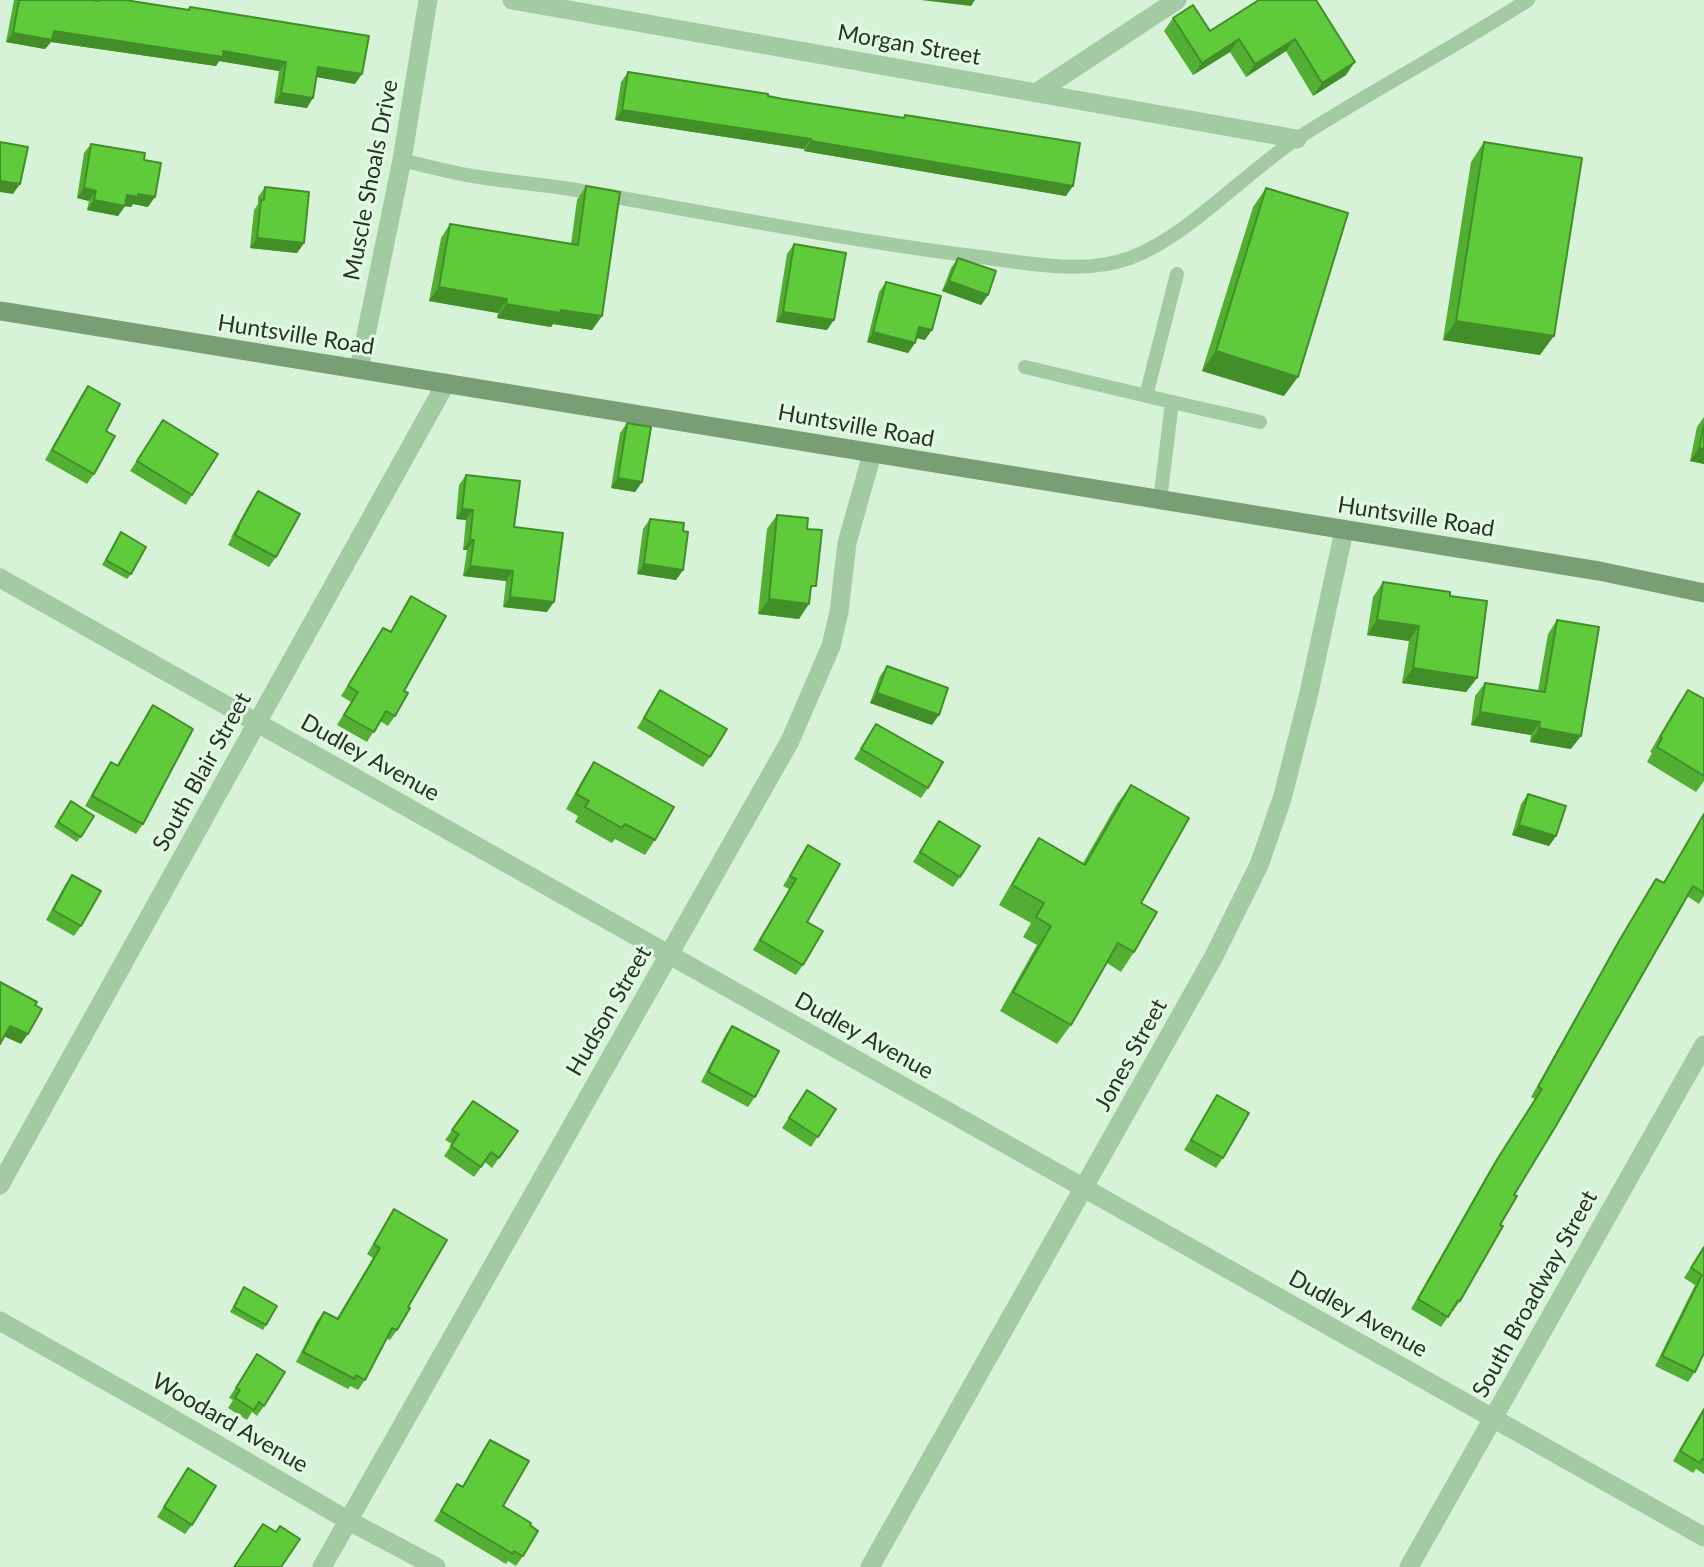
<!DOCTYPE html>
<html>
<head>
<meta charset="utf-8">
<style>
  body { margin:0 }
  canvas { display:block; background:#d6f2d7 }
</style>
</head>
<body>
<canvas width="1704" height="1567"></canvas>
<script>
const ctx = document.querySelector('canvas').getContext('2d');
ctx.lineJoin = 'round';
function stroke(path, color, width, dash) { ctx.strokeStyle = color; ctx.lineWidth = width; ctx.lineCap = dash ? 'butt' : 'round'; ctx.setLineDash(dash || []); ctx.stroke(path); }
function fillPath(path, color) { ctx.fillStyle = color; ctx.fill(path, 'evenodd'); }
function label(font, color, halo, rows, align = 'center') {
  ctx.font = font + ' Lato,sans-serif'; ctx.lineWidth = 6; ctx.setLineDash([]); ctx.textBaseline = 'middle'; ctx.strokeStyle = halo; ctx.fillStyle = color; for (const [text, x, y, turn = 0] of rows) {
    ctx.save(); ctx.translate(x, y); ctx.rotate((+turn || 0) * Math.PI / 180); ctx.textAlign = isNaN(turn) ? turn : align; if (halo) ctx.strokeText(text, 0, 0); ctx.fillText(text, 0, 0); ctx.restore();
  }
}
const service = new Path2D(`
  M 402,160 C 425,166 449,172 473,176 C 507,182 542,184 576,190 C 708,213 840,239 973,256 C 1024,262 1080,276 1130,258 C 1187,237 1245,173 1298,138 C 1373,90 1453,48 1528,0
  M 1025,367 L 1172,402 L 1160,501
  M 1146,396 L 1177,274
  M 1172,402 L 1260,422`);
const minor = new Path2D(`
  M 512,0 L 1297,139
  M 1036,93 L 1177,0
  M 359,369 L 402,160 L 428,0
  M 0,578 L 1704,1537
  M 0,1185 L 446,383
  M 0,1321 L 156,1409 L 349,1521 L 436,1567
  M 322,1567 L 790,741 L 831,646 L 839,612 L 847,543 L 872,454
  M 870,1567 L 1213,958 L 1259,865 L 1282,799 L 1308,697 L 1344,531
  M 1409,1567 L 1704,1045`);
const secondary = new Path2D(`
  M 0,311 L 1599,571 L 1704,593`);
const wall = new Path2D(`
  M 14,0 L 125,0 L 188,10 L 190,7 L 355,84 L 317,77 L 307,108 L 274,103 L 279,71 L 219,61 L 216,66 L 51,42 L 45,49 L 6,42 Z
  M 1259,0 L 1346,75 L 1313,96 L 1286,51 L 1246,77 L 1230,52 L 1193,75 L 1164,31 L 1173,18 L 1210,31 Z
  M 628,72 L 783,99 L 903,118 L 905,115 L 1066,196 L 804,151 L 804,149 L 615,120 L 621,82 Z
  M 1484,142 L 1540,355 L 1443,340 L 1471,162 Z
  M 91,144 L 144,160 L 148,207 L 133,204 L 131,207 L 125,206 L 118,216 L 87,210 L 89,201 L 77,198 L 84,153 Z
  M 586,186 L 602,316 L 592,330 L 553,324 L 551,327 L 497,318 L 498,313 L 429,301 L 441,238 L 450,224 L 571,244 L 577,200 Z
  M 265,187 L 304,243 L 297,253 L 250,248 L 254,210 L 258,204 L 258,197 Z
  M 1266,188 L 1284,396 L 1202,371 L 1253,207 Z
  M 794,244 L 827,330 L 776,322 L 787,254 Z
  M 958,258 L 988,295 L 981,305 L 942,291 L 951,268 Z
  M 886,282 L 925,340 L 916,338 L 915,343 L 908,353 L 867,342 L 879,292 Z
  M 88,386 L 106,431 L 94,474 L 87,484 L 45,460 L 81,396 Z
  M 1704,417 L 1704,464 L 1690,461 L 1697,427 Z
  M 163,420 L 192,495 L 186,505 L 130,471 Z
  M 627,423 L 642,482 L 635,492 L 611,488 L 620,433 Z
  M 466,475 L 514,527 L 547,612 L 503,607 L 506,581 L 463,576 L 467,550 L 463,550 L 466,520 L 456,519 L 459,485 Z
  M 258,491 L 276,557 L 269,567 L 228,545 L 232,537 L 231,537 L 251,501 Z
  M 777,515 L 807,529 L 810,594 L 799,619 L 758,614 L 767,529 Z
  M 650,519 L 683,531 L 683,570 L 676,580 L 637,574 L 643,529 Z
  M 121,532 L 131,574 L 127,579 L 102,565 Z
  M 1383,582 L 1450,596 L 1477,678 L 1466,692 L 1402,683 L 1409,641 L 1367,635 L 1373,597 Z
  M 411,596 L 404,691 L 395,716 L 388,726 L 380,721 L 367,742 L 337,725 L 351,702 L 341,696 L 383,628 L 390,632 Z
  M 1557,620 L 1571,749 L 1530,742 L 1531,735 L 1471,725 L 1475,696 L 1485,683 L 1538,691 L 1548,634 Z
  M 887,666 L 932,725 L 870,703 L 880,676 Z
  M 660,690 L 710,757 L 703,767 L 637,728 Z
  M 1688,690 L 1704,699 L 1704,781 L 1696,792 L 1647,762 L 1652,753 L 1650,752 L 1678,704 Z
  M 153,705 L 143,824 L 136,834 L 85,806 L 104,772 L 111,762 L 117,765 Z
  M 876,724 L 928,788 L 921,798 L 854,759 Z
  M 594,762 L 655,840 L 645,855 L 615,839 L 612,843 L 575,822 L 578,816 L 566,809 L 584,777 Z
  M 1131,785 L 1141,903 L 1134,952 L 1121,972 L 1107,963 L 1071,1025 L 1057,1044 L 1000,1011 L 1037,945 L 1023,937 L 1031,923 L 999,905 L 1026,858 L 1039,838 L 1083,863 L 1117,804 Z
  M 1528,794 L 1556,836 L 1549,846 L 1512,835 L 1521,804 Z
  M 71,801 L 94,816 L 77,842 L 54,827 Z
  M 1704,813 L 1704,896 L 1699,904 L 1687,896 L 1514,1195 L 1460,1301 L 1453,1311 L 1452,1311 L 1441,1327 L 1411,1309 L 1491,1168 L 1535,1099 L 1531,1097 L 1613,951 L 1649,889 L 1656,879 L 1663,883 Z
  M 939,821 L 960,877 L 953,887 L 913,862 Z
  M 808,845 L 803,965 L 796,975 L 753,950 L 789,889 L 783,886 Z
  M 72,875 L 81,926 L 74,936 L 46,920 L 65,885 Z
  M 732,1026 L 755,1097 L 748,1107 L 701,1082 L 725,1036 Z
  M 807,1090 L 836,1109 L 811,1147 L 782,1128 Z
  M 1217,1095 L 1223,1158 L 1216,1168 L 1184,1150 Z
  M 473,1101 L 518,1131 L 492,1168 L 485,1162 L 474,1177 L 444,1156 L 452,1144 L 445,1140 Z
  M 394,1209 L 408,1307 L 397,1330 L 390,1340 L 386,1338 L 365,1380 L 358,1390 L 350,1386 L 348,1389 L 296,1362 L 317,1321 L 324,1312 L 337,1318 L 373,1258 L 367,1254 Z
  M 1704,1246 L 1704,1353 L 1695,1372 L 1688,1382 L 1655,1366 L 1695,1285 L 1684,1278 Z
  M 244,1287 L 266,1325 L 263,1330 L 230,1312 Z
  M 257,1354 L 264,1406 L 257,1416 L 252,1412 L 247,1420 L 228,1408 L 233,1400 L 229,1398 Z
  M 1704,1407 L 1704,1474 L 1696,1469 L 1693,1473 L 1673,1461 Z
  M 490,1440 L 503,1506 L 530,1525 L 523,1556 L 516,1566 L 508,1561 L 506,1564 L 434,1521 L 457,1484 L 462,1487 L 483,1450 Z
  M 188,1468 L 192,1525 L 185,1534 L 157,1517 Z`);
const shadedWall = new Path2D(`
  M 921,0 L 975,0 L 971,6 Z
  M 54,31 L 223,51 L 286,62 L 279,71 L 219,61 L 216,66 L 51,42 L 45,49 L 6,42 L 13,33 Z
  M 1239,39 L 1230,52 L 1193,75 L 1202,63 Z
  M 1295,39 L 1286,51 L 1246,77 L 1255,64 Z
  M 1355,62 L 1346,75 L 1313,96 L 1322,83 Z
  M 318,67 L 362,74 L 355,84 L 311,76 Z
  M 281,93 L 313,98 L 307,108 L 274,103 Z
  M 622,110 L 811,139 L 804,149 L 615,120 Z
  M 811,141 L 1073,186 L 1066,196 L 804,151 Z
  M 0,181 L 20,184 L 13,194 L 0,192 Z
  M 84,188 L 96,191 L 89,201 L 77,198 Z
  M 138,194 L 155,197 L 148,207 L 133,204 L 131,207 L 125,206 L 118,216 L 87,210 L 94,200 Z
  M 257,238 L 304,243 L 297,253 L 250,248 Z
  M 949,281 L 988,295 L 981,305 L 942,291 Z
  M 439,287 L 507,299 L 498,313 L 429,301 Z
  M 506,304 L 561,310 L 602,316 L 592,330 L 553,324 L 551,327 L 497,318 Z
  M 783,312 L 834,320 L 827,330 L 776,322 Z
  M 1456,321 L 1554,336 L 1540,355 L 1443,340 Z
  M 919,327 L 932,330 L 925,340 L 912,337 Z
  M 873,332 L 915,343 L 908,353 L 867,342 Z
  M 1216,351 L 1298,377 L 1284,396 L 1202,371 Z
  M 1699,448 L 1704,449 L 1704,464 L 1690,461 Z
  M 618,478 L 642,482 L 635,492 L 611,488 Z
  M 462,509 L 473,510 L 466,520 L 456,519 Z
  M 470,540 L 474,540 L 467,550 L 463,550 Z
  M 644,564 L 683,570 L 676,580 L 637,574 Z
  M 470,566 L 513,571 L 506,581 L 463,576 Z
  M 510,597 L 554,602 L 547,612 L 503,607 Z
  M 769,599 L 809,604 L 799,619 L 758,614 Z
  M 1377,620 L 1419,626 L 1409,641 L 1367,635 Z
  M 1413,668 L 1477,678 L 1466,692 L 1402,683 Z
  M 877,693 L 939,715 L 932,725 L 870,703 Z
  M 1480,712 L 1540,722 L 1531,735 L 1471,725 Z
  M 1539,728 L 1581,736 L 1571,749 L 1530,742 Z
  M 1519,825 L 1556,836 L 1549,846 L 1512,835 Z
  M 10,1026 L 28,1034 L 21,1044 L 3,1036 Z`);
const building = new Path2D(`
  M 19,0 L 92,0 L 99,1 L 99,0 L 125,0 L 189,10 L 190,7 L 369,36 L 362,74 L 318,67 L 313,98 L 281,93 L 286,62 L 223,51 L 223,57 L 54,31 L 52,40 L 13,33 Z
  M 1259,0 L 1316,0 L 1355,62 L 1322,83 L 1295,39 L 1255,64 L 1239,39 L 1202,63 L 1173,18 L 1193,5 L 1210,31 Z
  M 628,72 L 768,94 L 768,96 L 783,99 L 904,118 L 905,115 L 1080,143 L 1073,186 L 811,141 L 811,139 L 622,110 Z
  M 0,142 L 28,147 L 20,184 L 0,181 Z
  M 1484,142 L 1582,158 L 1554,336 L 1456,321 Z
  M 91,144 L 145,153 L 144,160 L 161,163 L 155,197 L 138,194 L 138,197 L 127,195 L 125,206 L 94,200 L 96,191 L 84,188 Z
  M 586,186 L 620,192 L 602,316 L 561,310 L 560,313 L 506,304 L 507,299 L 439,287 L 450,224 L 578,245 Z
  M 265,187 L 309,192 L 304,243 L 257,238 L 261,200 L 264,200 Z
  M 1266,188 L 1348,213 L 1298,377 L 1216,351 Z
  M 794,244 L 846,253 L 834,320 L 783,312 Z
  M 958,258 L 996,271 L 988,295 L 949,281 Z
  M 886,282 L 941,296 L 932,330 L 919,327 L 915,343 L 873,332 Z
  M 88,386 L 120,404 L 106,431 L 115,436 L 94,474 L 52,450 Z
  M 163,420 L 218,454 L 192,495 L 137,461 Z
  M 627,423 L 651,427 L 642,482 L 618,478 Z
  M 1704,425 L 1704,449 L 1699,448 Z
  M 466,475 L 520,481 L 514,527 L 563,533 L 554,602 L 510,597 L 513,571 L 470,566 L 474,540 L 470,540 L 473,510 L 462,509 Z
  M 258,491 L 300,514 L 276,557 L 235,535 L 239,527 L 238,527 Z
  M 777,515 L 808,518 L 807,529 L 822,530 L 816,586 L 811,586 L 809,604 L 769,599 Z
  M 650,519 L 684,523 L 683,531 L 688,532 L 683,570 L 644,564 Z
  M 121,532 L 146,547 L 131,574 L 106,560 Z
  M 1383,582 L 1450,592 L 1450,596 L 1487,601 L 1477,678 L 1413,668 L 1419,626 L 1377,620 Z
  M 411,596 L 446,616 L 404,691 L 408,693 L 395,716 L 386,711 L 374,732 L 344,715 L 358,692 L 348,686 L 383,628 L 391,632 Z
  M 1557,620 L 1599,627 L 1581,736 L 1539,728 L 1540,722 L 1480,712 L 1485,683 L 1545,692 Z
  M 887,666 L 948,688 L 939,715 L 877,693 Z
  M 660,690 L 727,729 L 710,757 L 644,718 Z
  M 1688,690 L 1704,699 L 1704,776 L 1657,747 L 1662,738 L 1660,737 Z
  M 153,705 L 193,729 L 143,824 L 92,796 L 111,762 L 118,766 Z
  M 876,724 L 943,762 L 928,788 L 861,749 Z
  M 594,762 L 674,807 L 655,840 L 625,824 L 622,828 L 585,807 L 589,801 L 576,794 Z
  M 1131,785 L 1189,818 L 1141,903 L 1157,912 L 1134,952 L 1118,943 L 1071,1025 L 1013,992 L 1051,926 L 1036,917 L 1044,903 L 1012,885 L 1039,838 L 1085,865 Z
  M 1528,794 L 1566,806 L 1556,836 L 1519,825 Z
  M 71,801 L 94,816 L 81,837 L 58,822 Z
  M 1704,814 L 1704,893 L 1693,886 L 1557,1124 L 1514,1195 L 1517,1196 L 1500,1225 L 1503,1226 L 1460,1301 L 1458,1300 L 1448,1317 L 1418,1299 L 1498,1158 L 1542,1089 L 1538,1087 L 1619,941 L 1656,879 L 1664,883 Z
  M 939,821 L 980,846 L 960,877 L 920,852 Z
  M 808,845 L 840,864 L 807,922 L 823,931 L 803,965 L 760,940 L 796,879 L 790,876 Z
  M 72,875 L 101,891 L 81,926 L 53,910 Z
  M 0,982 L 37,1002 L 35,1005 L 42,1009 L 28,1034 L 10,1026 L 0,1044 Z
  M 732,1026 L 779,1051 L 755,1097 L 708,1072 Z
  M 807,1090 L 836,1109 L 818,1137 L 789,1118 Z
  M 1217,1095 L 1249,1113 L 1223,1158 L 1191,1140 Z
  M 473,1101 L 518,1131 L 499,1158 L 491,1152 L 481,1167 L 451,1146 L 459,1134 L 452,1130 Z
  M 394,1209 L 447,1240 L 408,1307 L 410,1308 L 397,1330 L 392,1328 L 365,1380 L 356,1375 L 355,1379 L 303,1352 L 324,1312 L 338,1319 L 380,1248 L 374,1244 Z
  M 1704,1247 L 1704,1353 L 1695,1372 L 1662,1356 L 1702,1275 L 1691,1268 Z
  M 244,1287 L 277,1306 L 266,1325 L 234,1307 Z
  M 257,1354 L 285,1372 L 264,1406 L 259,1402 L 254,1410 L 235,1398 L 240,1390 L 236,1388 Z
  M 1704,1410 L 1704,1460 L 1702,1459 L 1700,1463 L 1680,1451 Z
  M 490,1440 L 529,1461 L 503,1506 L 531,1523 L 530,1525 L 538,1531 L 523,1556 L 514,1551 L 513,1554 L 441,1511 L 457,1484 L 463,1487 Z
  M 188,1468 L 216,1486 L 192,1525 L 164,1507 Z
  M 263,1524 L 276,1532 L 280,1526 L 300,1539 L 281,1567 L 234,1567 Z`);
const streetNames = [
  ["Morgan Street",909,45,10],
  ["Muscle Shoals Drive",371,180,-79],
  ["Huntsville Road",296,335,9],
  ["Huntsville Road",856,426,10],
  ["Huntsville Road",1416,517,9],
  ["Dudley Avenue",370,758,29],
  ["South Blair Street",202,772,-61],
  ["Hudson Street",609,1011,-60],
  ["Dudley Avenue",864,1036,29],
  ["Jones Street",1131,1055,-61],
  ["South Broadway Street",1535,1294,-61],
  ["Dudley Avenue",1358,1314,29],
  ["Woodard Avenue",230,1423,30]
];
stroke(service, '#a3caa2', 14);
stroke(minor, '#a3caa2', 19);
stroke(secondary, '#799d74', 19);
fillPath(wall, '#52af33');
fillPath(shadedWall, '#428e29');
fillPath(building, '#5fcb3b');
stroke(building, '#428e29', 2);
label('23px', '#273425', '#e2fae4', streetNames);
</script>
</body>
</html>
